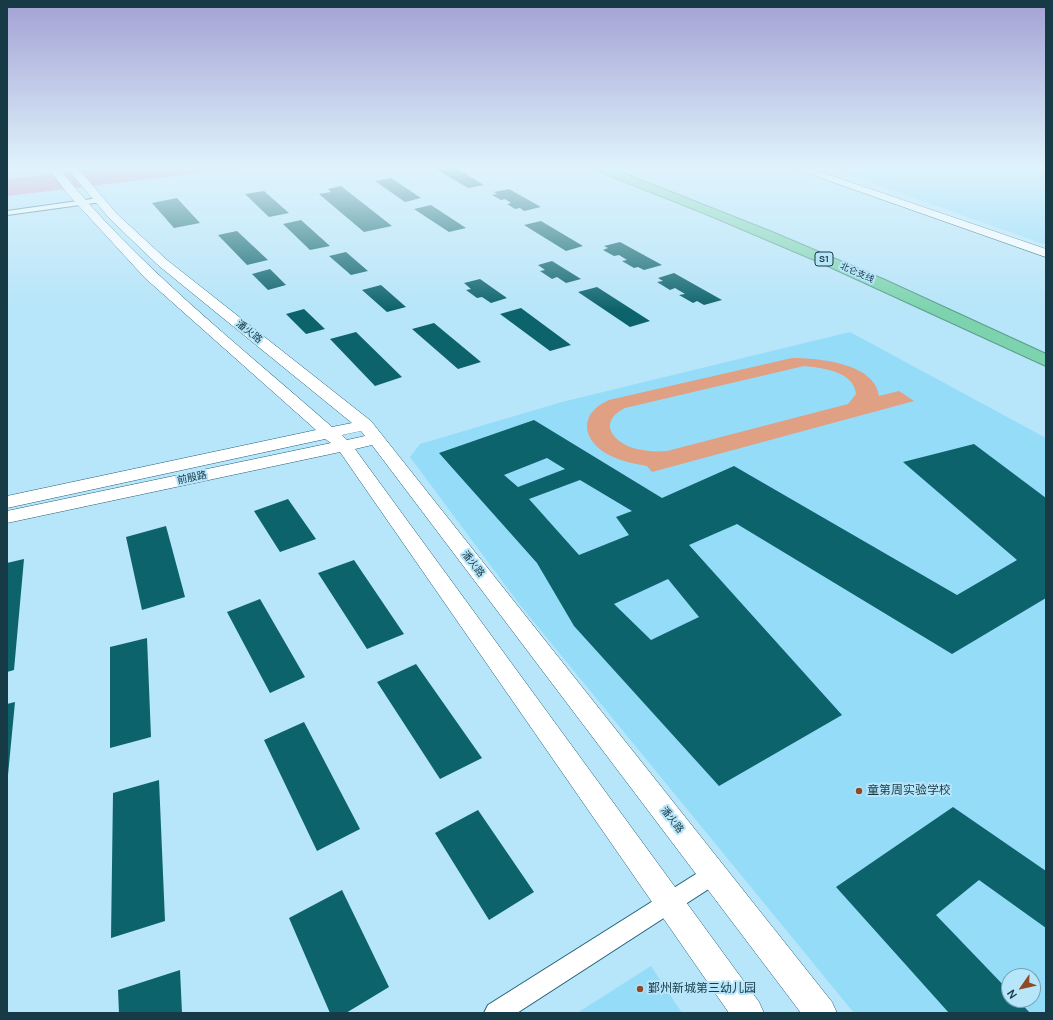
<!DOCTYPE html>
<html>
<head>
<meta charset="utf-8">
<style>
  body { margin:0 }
  #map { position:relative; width:1053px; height:1020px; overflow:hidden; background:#b7e5f9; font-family:Manrope,sans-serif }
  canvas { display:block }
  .frame { position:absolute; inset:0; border:8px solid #173a47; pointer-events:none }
  .north { position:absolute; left:1001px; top:968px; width:40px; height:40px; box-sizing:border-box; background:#b7e5f9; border:1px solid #77a1b2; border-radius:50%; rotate:236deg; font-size:11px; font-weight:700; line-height:16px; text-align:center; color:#173a47 }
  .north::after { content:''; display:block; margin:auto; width:14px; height:18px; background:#904925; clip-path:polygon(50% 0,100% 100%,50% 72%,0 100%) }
</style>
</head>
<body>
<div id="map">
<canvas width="1053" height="1020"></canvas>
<div class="frame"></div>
<div class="north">N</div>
</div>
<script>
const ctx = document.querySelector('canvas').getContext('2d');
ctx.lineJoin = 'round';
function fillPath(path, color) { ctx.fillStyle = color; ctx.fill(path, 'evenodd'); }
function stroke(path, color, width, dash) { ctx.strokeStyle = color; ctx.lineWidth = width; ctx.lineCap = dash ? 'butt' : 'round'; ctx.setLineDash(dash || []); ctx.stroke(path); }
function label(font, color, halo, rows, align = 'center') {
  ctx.font = font + ' Manrope,"Noto Sans SC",sans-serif'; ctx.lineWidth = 4; ctx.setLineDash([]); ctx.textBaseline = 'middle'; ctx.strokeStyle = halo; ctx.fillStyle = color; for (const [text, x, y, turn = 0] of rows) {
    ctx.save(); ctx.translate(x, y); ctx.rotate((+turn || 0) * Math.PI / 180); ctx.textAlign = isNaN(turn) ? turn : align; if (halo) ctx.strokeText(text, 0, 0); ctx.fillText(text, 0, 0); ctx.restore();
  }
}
const built = new Path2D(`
  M 830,167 L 1046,167 L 1046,245 L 891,190 Z
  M 850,332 L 1046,438 L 1046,1013 L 854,1013 L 520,605 L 410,457 L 420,444 L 562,402 ZM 1009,976 L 1033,976 L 1033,1000 L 1009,1000 Z
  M 651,966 L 682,1013 L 577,1013 Z`);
const green = new Path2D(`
  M 792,358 C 818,358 875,363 879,396 L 899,391 L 914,401 L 652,472 L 647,466 C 634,464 622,461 611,456 C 582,442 577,414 609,400 ZM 804,366 C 822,368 854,371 856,394 L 848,404 L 667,451 C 656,452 644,451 633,448 C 610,440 599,421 625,408 Z`);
const water = new Path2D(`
  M 112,167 L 251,167 L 7,196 L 7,179 Z`);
const building = new Path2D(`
  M 444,167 L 454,167 L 484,185 L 468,188 L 436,169 Z
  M 391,178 L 421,198 L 405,202 L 375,181 Z
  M 341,186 L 392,226 L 364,232 L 319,194 L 331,192 L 328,189 Z
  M 509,189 L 541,207 L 524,211 L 520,208 L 515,209 L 507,204 L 511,203 L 505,199 L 501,200 L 492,195 L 497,194 L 494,192 Z
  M 264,191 L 289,213 L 269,217 L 245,194 Z
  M 177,198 L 200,223 L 174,228 L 152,203 Z
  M 431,205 L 466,228 L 449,232 L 414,209 Z
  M 301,220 L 330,246 L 310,250 L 283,224 Z
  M 541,221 L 583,246 L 566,251 L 524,225 Z
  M 237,231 L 268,260 L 247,265 L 218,235 Z
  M 620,242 L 662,265 L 644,270 L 638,267 L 634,268 L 622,261 L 627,260 L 619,255 L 614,256 L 603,250 L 608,248 L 604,246 Z
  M 346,252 L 368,271 L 351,275 L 329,256 Z
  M 552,261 L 581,279 L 566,283 L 557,277 L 552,279 L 540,271 L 545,270 L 538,265 Z
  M 270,269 L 286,285 L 268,290 L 252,274 Z
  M 674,273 L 722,300 L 704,305 L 697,301 L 693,303 L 679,295 L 685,294 L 675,288 L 670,290 L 657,282 L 663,281 L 658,278 Z
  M 480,279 L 507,298 L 491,303 L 482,297 L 477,298 L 466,290 L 471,289 L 464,283 Z
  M 381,285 L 406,307 L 387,312 L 362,290 Z
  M 597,287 L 650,321 L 630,327 L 578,292 Z
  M 521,308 L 571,345 L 550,351 L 500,314 Z
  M 304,309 L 325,329 L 306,334 L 286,314 Z
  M 434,323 L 481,362 L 458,369 L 412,329 Z
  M 356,332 L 402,377 L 375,386 L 330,339 Z
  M 534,420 L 662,498 L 734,466 L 957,595 L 1017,560 L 903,462 L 974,444 L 1046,498 L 1046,598 L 952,654 L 737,524 L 689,545 L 842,715 L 719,786 L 574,626 L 537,563 L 439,453 ZM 547,458 L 565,469 L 518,487 L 504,475 ZM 580,480 L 632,511 L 616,517 L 629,535 L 579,555 L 529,499 ZM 668,579 L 699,617 L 651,640 L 614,604 Z
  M 288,499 L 316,539 L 280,552 L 254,511 Z
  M 166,526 L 185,597 L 142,610 L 126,537 Z
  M 24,559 L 14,670 L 7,672 L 7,563 Z
  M 354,560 L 404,634 L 367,649 L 318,573 Z
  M 260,599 L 305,677 L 270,693 L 227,612 Z
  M 147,638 L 151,737 L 110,748 L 110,647 Z
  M 416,664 L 482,758 L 440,779 L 377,682 Z
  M 15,702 L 8,775 L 7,775 L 7,704 Z
  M 304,722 L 360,829 L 317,851 L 264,740 Z
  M 159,780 L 165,921 L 111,938 L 113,793 Z
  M 953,807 L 1046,871 L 1046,928 L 979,880 L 936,915 L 1009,991 L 1009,1000 L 1018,1000 L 1030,1013 L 949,1013 L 836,887 Z
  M 478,810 L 534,892 L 489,920 L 435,833 Z
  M 342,890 L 389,987 L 346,1013 L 330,1013 L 289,918 Z
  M 180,970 L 182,1013 L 119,1013 L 118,990 Z`);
const street = new Path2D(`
  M 99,198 L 103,200 L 102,202 L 7,215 L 7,211 Z
  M 714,864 L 721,867 L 724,874 L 721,881 L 517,1013 L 484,1013 L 488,1005 L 707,867 Z`);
const secondary = new Path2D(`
  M 47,167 L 58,167 C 137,266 238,344 332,427 L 352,423 L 159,266 L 109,218 L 66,167 L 77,167 L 117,214 L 167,260 L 371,421 L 832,1002 L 837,1013 L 801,1013 L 372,445 L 355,449 L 759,1002 L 764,1013 L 729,1013 L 340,452 L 7,523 L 7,511 L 331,443 L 325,439 L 7,508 L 7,496 L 316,430 L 145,278 L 67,193 ZM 361,431 L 365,436 L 347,440 L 342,435 Z
  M 790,167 L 806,167 L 1046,249 L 1046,257 Z`);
const highway = new Path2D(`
  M 591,167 L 608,167 L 772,232 L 885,280 L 1046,354 L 1046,366 L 819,262 L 706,214 L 593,169 Z`);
const markers = [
  [859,791,4,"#904925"],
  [640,989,4,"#904925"]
];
const shields = [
  [824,259,18]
];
const shieldNames = [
  ["S1",824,259]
];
const farStreetnames = [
  ["北仑支线",857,273,24]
];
const streetNames = [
  ["潘火路",249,332,39],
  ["前殷路",192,478,-12],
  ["潘火路",473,564,52],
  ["潘火路",672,820,52]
];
const nearPoinames = [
  ["童第周实验学校",867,791],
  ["鄞州新城第三幼儿园",648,989]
];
fillPath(built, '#95dcf9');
fillPath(green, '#dfa083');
fillPath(water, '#dd85b7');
fillPath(building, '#0d636b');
stroke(street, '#206077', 2);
stroke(secondary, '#206077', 1);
stroke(highway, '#5a9d8b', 2);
fillPath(street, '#fff');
fillPath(secondary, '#fff');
fillPath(highway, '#7ed3af');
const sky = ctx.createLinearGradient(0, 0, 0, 310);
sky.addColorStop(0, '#a3a1d4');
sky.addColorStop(0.54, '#dff3fc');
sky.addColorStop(1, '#dff3fc00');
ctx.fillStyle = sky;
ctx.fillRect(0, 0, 1053, 310);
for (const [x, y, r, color] of markers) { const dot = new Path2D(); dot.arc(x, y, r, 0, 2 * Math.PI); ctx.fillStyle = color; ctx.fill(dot); stroke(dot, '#b7e5f9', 1.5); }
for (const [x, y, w] of shields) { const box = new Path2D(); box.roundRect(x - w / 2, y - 7, w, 14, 3); ctx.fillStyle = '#b7e5f9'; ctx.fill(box); stroke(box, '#173a47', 1); }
label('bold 9px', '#173a47', null, shieldNames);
label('9px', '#173a47', '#b7e5f9', farStreetnames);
label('10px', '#173a47', '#b7e5f9', streetNames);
label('12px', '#173a47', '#b7e5f9', nearPoinames, 'left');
</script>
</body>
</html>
